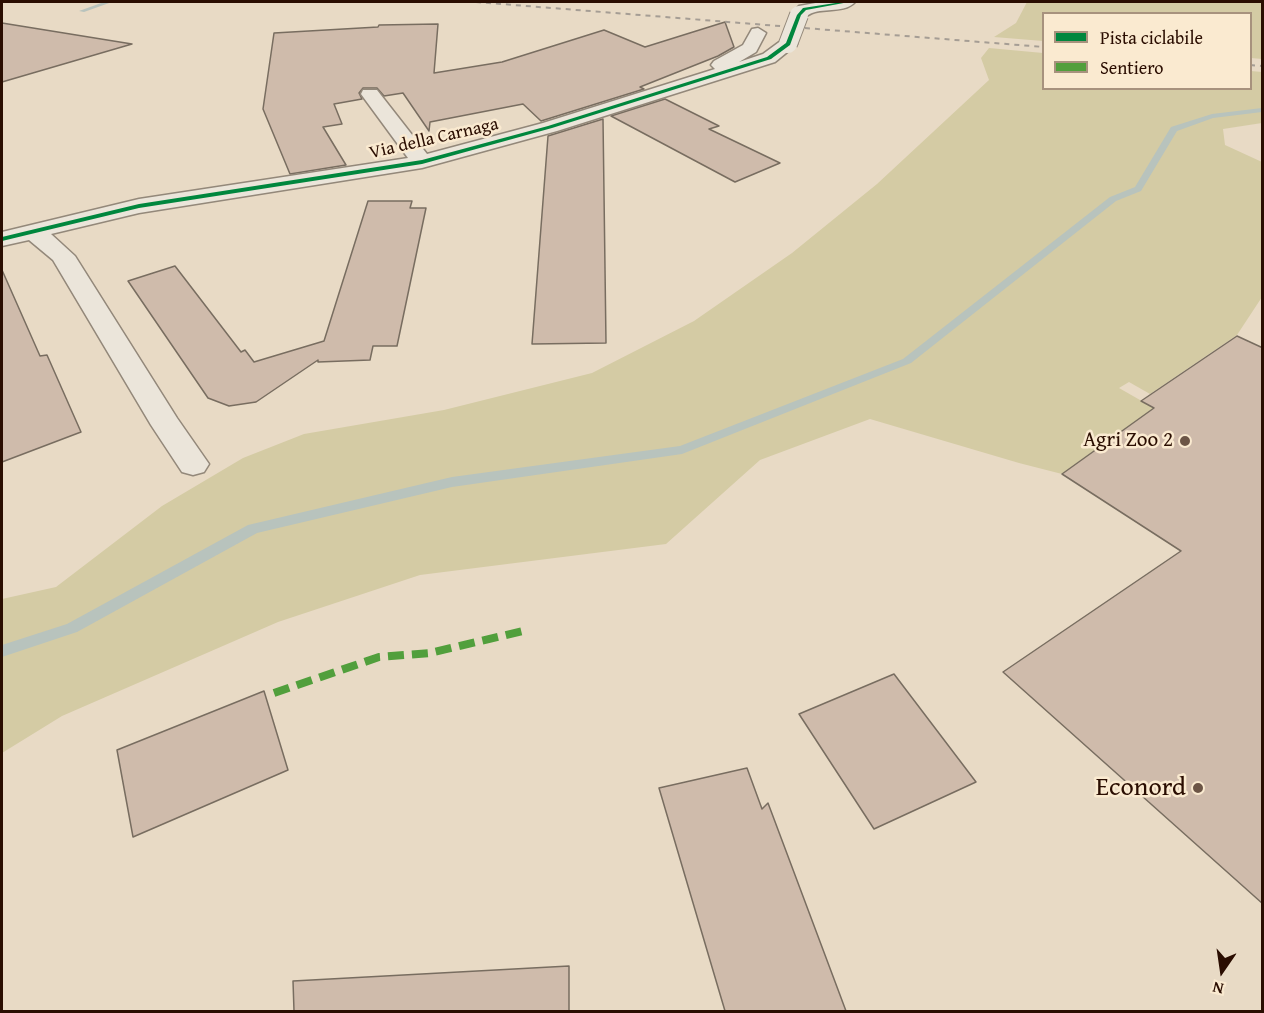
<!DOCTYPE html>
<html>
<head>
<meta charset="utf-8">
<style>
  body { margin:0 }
  #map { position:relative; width:1264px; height:1013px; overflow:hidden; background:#e8dac5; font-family:"Gentium Book Plus",serif }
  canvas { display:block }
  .frame { position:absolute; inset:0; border:3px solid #2a0d01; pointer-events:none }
  .legend { position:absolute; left:1042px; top:12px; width:210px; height:78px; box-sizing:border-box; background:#faead0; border:2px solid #a7927d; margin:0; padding:8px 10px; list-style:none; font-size:18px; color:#2a0d01 }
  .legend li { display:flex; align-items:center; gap:12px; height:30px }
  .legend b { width:30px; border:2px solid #a7927d }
  .north { position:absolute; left:1192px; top:941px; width:60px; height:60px; -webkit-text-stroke:4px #faead0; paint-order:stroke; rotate:193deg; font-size:16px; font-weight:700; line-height:24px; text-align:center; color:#2a0d01 }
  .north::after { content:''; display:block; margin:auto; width:21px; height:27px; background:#2a0d01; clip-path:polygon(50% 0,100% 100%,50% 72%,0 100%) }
</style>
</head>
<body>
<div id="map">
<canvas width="1264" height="1013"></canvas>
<div class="frame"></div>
<ul class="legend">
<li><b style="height:8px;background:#00873e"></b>Pista ciclabile</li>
<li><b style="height:8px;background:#519f3c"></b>Sentiero</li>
</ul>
<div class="north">N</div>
</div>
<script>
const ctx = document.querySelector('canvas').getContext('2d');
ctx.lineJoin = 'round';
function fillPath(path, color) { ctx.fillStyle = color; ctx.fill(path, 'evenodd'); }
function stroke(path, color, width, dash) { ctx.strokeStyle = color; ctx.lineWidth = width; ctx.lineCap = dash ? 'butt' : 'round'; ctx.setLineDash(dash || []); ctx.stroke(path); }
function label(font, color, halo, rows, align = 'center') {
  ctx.font = font + ' "Gentium Book Plus",serif'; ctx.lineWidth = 5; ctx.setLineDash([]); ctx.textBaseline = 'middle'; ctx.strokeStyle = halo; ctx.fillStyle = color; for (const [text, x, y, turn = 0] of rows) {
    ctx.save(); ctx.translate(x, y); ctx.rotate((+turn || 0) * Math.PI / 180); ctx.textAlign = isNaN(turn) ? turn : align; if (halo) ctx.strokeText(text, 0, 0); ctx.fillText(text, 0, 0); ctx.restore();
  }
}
const green = new Path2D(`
  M 1027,2 L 1262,2 L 1262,59 L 1251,58 L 1250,14 L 1044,14 L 1043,41 L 994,37 L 1016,23 Z
  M 989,48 L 1043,53 L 1044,88 L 1250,88 L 1251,71 L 1262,72 L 1262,123 L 1223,129 L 1225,145 L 1262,162 L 1262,297 L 1237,335 L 1150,394 L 1129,382 L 1119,388 L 1154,408 L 1062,474 L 1019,463 L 870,419 L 760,460 L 666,544 L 420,575 L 278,622 L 62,716 L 2,753 L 2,599 L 56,587 L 162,506 L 243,458 L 304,434 L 444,410 L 592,373 L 694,321 L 792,253 L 877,184 L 989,80 L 981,58 Z`);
const stream = new Path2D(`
  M 104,2 L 112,2 L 84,12 L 79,11 Z
  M 1262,108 L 1262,112 L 1213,118 L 1177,131 L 1141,191 L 1116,201 L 911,363 L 682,454 L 452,487 L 257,533 L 77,632 L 2,657 L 2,645 L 67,624 L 248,525 L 452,477 L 680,446 L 903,359 L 1110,197 L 1135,187 L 1171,127 L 1212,114 Z`);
const building = new Path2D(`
  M 725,22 L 734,47 L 718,56 L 640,87 L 644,89 L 541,121 L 523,104 L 430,122 L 429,131 L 403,93 L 384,96 L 377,88 L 363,88 L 359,93 L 362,99 L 334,104 L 342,124 L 323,127 L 346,165 L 290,174 L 263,109 L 274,33 L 378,27 L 379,25 L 438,24 L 434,73 L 502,62 L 604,30 L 645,47 Z
  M 2,23 L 132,44 L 2,82 Z
  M 665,99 L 719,126 L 709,129 L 780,163 L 735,182 L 611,116 Z
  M 603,119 L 606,343 L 532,344 L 548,136 Z
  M 368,201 L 412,201 L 410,208 L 426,208 L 397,346 L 373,346 L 370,360 L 318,362 L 318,360 L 256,402 L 229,406 L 208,398 L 128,281 L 175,266 L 241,352 L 245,350 L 254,362 L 324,341 Z
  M 2,270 L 40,356 L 47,355 L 81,432 L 2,462 Z
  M 1237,336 L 1263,348 L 1263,904 L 1003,672 L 1181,551 L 1062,474 L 1154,408 L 1141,401 Z
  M 894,674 L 976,782 L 874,829 L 799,714 Z
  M 264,691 L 288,770 L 133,837 L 117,750 Z
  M 747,768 L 762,809 L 768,803 L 846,1011 L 725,1011 L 659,788 Z
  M 569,966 L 569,1011 L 294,1011 L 293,981 Z`);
const minor = new Path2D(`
  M 821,2 L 855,2 C 845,13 825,8 812,13 C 807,15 805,18 799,20 L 791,15 L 799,6 Z
  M 758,28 L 766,33 L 756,52 L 739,62 L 763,54 L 782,40 L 794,40 L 797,44 L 775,62 L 557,131 L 422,168 L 139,213 L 51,234 L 75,256 L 177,418 L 209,464 L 204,472 L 193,475 L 182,472 L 151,425 L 53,260 L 29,240 L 2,246 L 2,232 L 139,199 L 408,158 L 361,94 L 363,90 L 377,90 L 427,154 L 543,123 L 715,69 L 711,65 L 714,61 L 743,45 L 752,29 Z`);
const rail = new Path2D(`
  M 476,2 L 1044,47
  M 1250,65 L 1262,66`);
const minorBridge = new Path2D(`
  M 788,44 L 799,15`);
const quiet = new Path2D(`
  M 274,693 L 379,657 L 430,653 L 527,630`);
const cycleway = new Path2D(`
  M 842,2 L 849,2 L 806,10 L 801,15 L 790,45 L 771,59 L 552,128 L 422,164 L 139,208 L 2,241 L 2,237 L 139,204 L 422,160 L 548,126 L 767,57 L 786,43 L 797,15 L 803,8 Z`);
const markers = [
  [1185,441,6,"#6c5546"],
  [1198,788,6,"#6c5546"]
];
const farStreetnames = [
  ["Via della Carnaga",434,139,-13]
];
const poiNames = [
  ["Agri Zoo 2",1173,441]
];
const nearPoinames = [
  ["Econord",1186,788]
];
fillPath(green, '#d4cba4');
fillPath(stream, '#b8c3bd');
fillPath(building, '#cfbbab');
stroke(building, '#786d60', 1.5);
stroke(minor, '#93887a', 3);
fillPath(minor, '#ebe5da');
stroke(rail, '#a59d94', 2, [5, 5]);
stroke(minorBridge, '#93887a', 20, []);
stroke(minorBridge, '#ebe5da', 18);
stroke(quiet, '#519f3c', 8, [16, 8]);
fillPath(cycleway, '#00873e');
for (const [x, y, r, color] of markers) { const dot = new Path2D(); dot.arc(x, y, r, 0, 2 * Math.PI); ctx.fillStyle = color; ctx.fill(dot); stroke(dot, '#faead0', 2); }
label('18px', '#2a0d01', '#faead0', farStreetnames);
label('21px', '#2a0d01', '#faead0', poiNames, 'right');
label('26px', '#2a0d01', '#faead0', nearPoinames, 'right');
</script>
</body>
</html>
